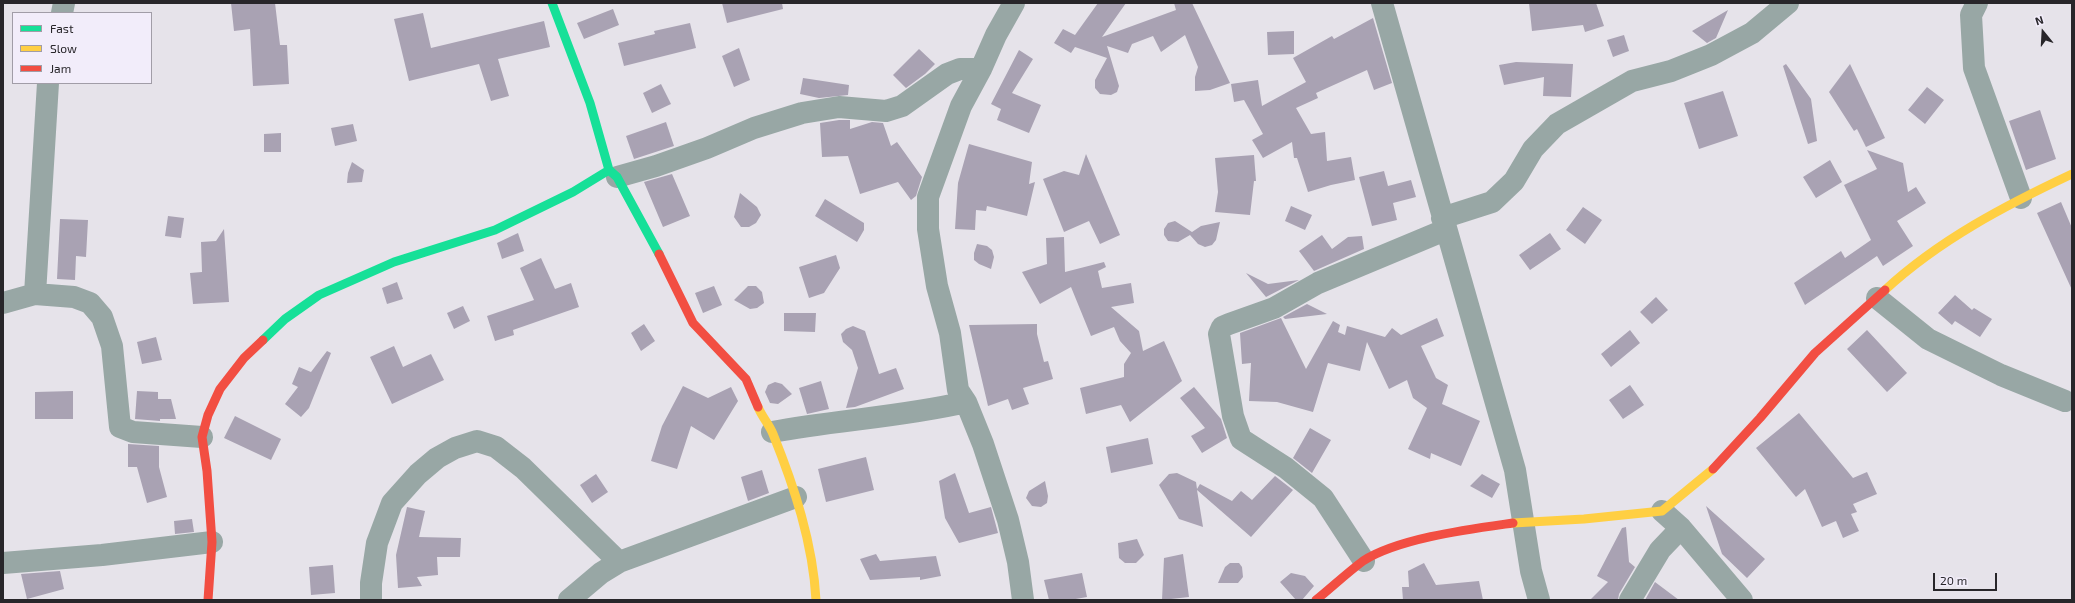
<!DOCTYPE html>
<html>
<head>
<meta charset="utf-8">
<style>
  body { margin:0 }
  #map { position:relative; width:2075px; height:603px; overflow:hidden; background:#e6e3ea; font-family:"Exo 2",sans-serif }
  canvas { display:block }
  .frame { position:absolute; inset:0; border:4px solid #28262a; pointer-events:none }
  .legend { position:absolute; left:12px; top:12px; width:140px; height:72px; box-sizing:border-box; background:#f2edfa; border:1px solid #a19da7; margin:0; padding:5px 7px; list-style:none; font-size:12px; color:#28262a }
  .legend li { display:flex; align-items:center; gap:8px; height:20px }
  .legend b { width:20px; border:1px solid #a19da7 }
  .north { position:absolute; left:2023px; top:12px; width:40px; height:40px; -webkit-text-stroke:3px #f2edfa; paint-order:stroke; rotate:342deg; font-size:11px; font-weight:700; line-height:16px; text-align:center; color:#28262a }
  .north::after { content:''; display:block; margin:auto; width:14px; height:18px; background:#28262a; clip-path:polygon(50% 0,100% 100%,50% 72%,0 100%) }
  .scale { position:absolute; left:1933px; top:573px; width:64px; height:18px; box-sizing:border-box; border:2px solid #28262a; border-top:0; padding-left:5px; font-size:12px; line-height:14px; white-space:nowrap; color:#28262a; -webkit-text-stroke:3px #f2edfa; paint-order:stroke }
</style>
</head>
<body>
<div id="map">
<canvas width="2075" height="603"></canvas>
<div class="frame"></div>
<ul class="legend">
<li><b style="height:5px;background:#16e098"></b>Fast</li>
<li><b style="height:5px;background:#ffcf43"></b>Slow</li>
<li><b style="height:5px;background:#f24e42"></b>Jam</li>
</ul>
<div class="north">N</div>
<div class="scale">20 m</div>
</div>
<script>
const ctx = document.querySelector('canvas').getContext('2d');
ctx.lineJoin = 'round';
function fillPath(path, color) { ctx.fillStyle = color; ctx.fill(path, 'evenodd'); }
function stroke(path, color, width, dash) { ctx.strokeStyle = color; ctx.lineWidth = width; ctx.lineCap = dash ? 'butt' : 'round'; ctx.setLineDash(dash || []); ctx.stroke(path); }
const building = new Path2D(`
  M 231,3 L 275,3 L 280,45 L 287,45 L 289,84 L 253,86 L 250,29 L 234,31 Z
  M 722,3 L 782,3 L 783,9 L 727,23 Z
  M 1098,3 L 1126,3 L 1102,37 L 1176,10 L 1174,3 L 1192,3 L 1230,83 L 1210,90 L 1195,91 L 1195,77 L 1198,67 L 1185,35 L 1161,52 L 1153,36 L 1132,44 L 1128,53 L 1107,46 L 1119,86 L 1117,92 L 1111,95 L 1100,94 L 1095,88 L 1095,80 L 1107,58 L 1075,47 L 1071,53 L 1054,43 L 1063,29 L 1075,35 Z
  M 1529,3 L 1596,3 L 1604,26 L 1585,32 L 1583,25 L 1532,31 Z
  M 613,9 L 619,25 L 584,39 L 577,23 Z
  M 1728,10 L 1716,38 L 1707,43 L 1692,31 Z
  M 423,13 L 431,48 L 544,21 L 550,47 L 498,59 L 509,96 L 491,101 L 479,64 L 409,81 L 394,19 Z
  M 1373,18 L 1392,83 L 1374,90 L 1367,70 L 1316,93 L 1318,98 L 1296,108 L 1311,134 L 1325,132 L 1327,161 L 1351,157 L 1355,180 L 1331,185 L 1308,192 L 1297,158 L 1294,158 L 1292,142 L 1263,158 L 1252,140 L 1263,134 L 1244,100 L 1234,102 L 1231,84 L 1258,80 L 1262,106 L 1306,82 L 1293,58 L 1332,36 L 1334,39 Z
  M 690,23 L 696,48 L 624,66 L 618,43 L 655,34 L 654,31 Z
  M 1294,31 L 1294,54 L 1268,55 L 1267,32 Z
  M 1624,35 L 1629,51 L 1613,57 L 1607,40 Z
  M 739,48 L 750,80 L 734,87 L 722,56 Z
  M 919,49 L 935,64 L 925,74 L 906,88 L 893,75 Z
  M 1019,50 L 1033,59 L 1012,93 L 1041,105 L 1029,133 L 997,120 L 1001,109 L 991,104 Z
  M 1516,62 L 1573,64 L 1571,97 L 1543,96 L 1544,77 L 1504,85 L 1499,65 Z
  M 1786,64 L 1811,99 L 1817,141 L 1808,144 L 1783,66 Z
  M 1850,64 L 1885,138 L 1866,147 L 1857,129 L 1854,131 L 1829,92 Z
  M 803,78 L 849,85 L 848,95 L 819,98 L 800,94 Z
  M 661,84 L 671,104 L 652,113 L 643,93 Z
  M 1927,87 L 1944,100 L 1925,124 L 1908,110 Z
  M 1723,91 L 1738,136 L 1699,149 L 1684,103 Z
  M 2040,110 L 2056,159 L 2026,170 L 2009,121 Z
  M 839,120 L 850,120 L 850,129 L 872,122 L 883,123 L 891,146 L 897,142 L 922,177 L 916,196 L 911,200 L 898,182 L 860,194 L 848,156 L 822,157 L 820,123 Z
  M 666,122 L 674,146 L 634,159 L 626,136 Z
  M 353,124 L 357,141 L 335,146 L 331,128 Z
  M 281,133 L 281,152 L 264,152 L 264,134 Z
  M 969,144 L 1032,162 L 1029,184 L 1035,182 L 1027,216 L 987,206 L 986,211 L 976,210 L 975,230 L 955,229 L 958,183 Z
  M 1867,150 L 1903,163 L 1908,192 L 1916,187 L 1926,203 L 1897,221 L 1913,246 L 1883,266 L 1877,256 L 1805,305 L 1794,283 L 1841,251 L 1845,258 L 1871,240 L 1844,185 L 1877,169 Z
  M 1086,154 L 1120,235 L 1100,244 L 1089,221 L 1064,232 L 1043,179 L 1064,171 L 1079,175 Z
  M 1254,155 L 1256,181 L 1254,181 L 1250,215 L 1215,212 L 1218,192 L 1215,158 Z
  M 1830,160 L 1842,182 L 1816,198 L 1803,177 Z
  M 352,162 L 364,170 L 362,182 L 347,183 L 348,173 Z
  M 1384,171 L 1388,186 L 1411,180 L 1416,197 L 1393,203 L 1397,220 L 1372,226 L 1359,177 Z
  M 672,174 L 690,216 L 663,227 L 644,182 Z
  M 740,193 L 757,207 L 761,215 L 756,223 L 749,227 L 741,227 L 734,217 Z
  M 825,199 L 864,223 L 864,230 L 857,242 L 815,216 Z
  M 2061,202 L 2072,228 L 2072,290 L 2037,213 Z
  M 1291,206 L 1312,215 L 1305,230 L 1285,221 Z
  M 1583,207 L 1602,220 L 1585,244 L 1566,230 Z
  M 168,216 L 184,218 L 181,238 L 165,236 Z
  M 60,219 L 88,220 L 86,257 L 76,256 L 75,280 L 57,279 Z
  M 1175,221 L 1192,232 L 1201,226 L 1220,222 L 1216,240 L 1212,245 L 1205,247 L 1198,244 L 1190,235 L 1178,242 L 1168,241 L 1164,235 L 1164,229 L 1168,223 Z
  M 224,229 L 229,302 L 193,304 L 190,273 L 202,272 L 201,242 L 216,241 Z
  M 518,233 L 524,251 L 502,259 L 497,243 Z
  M 1550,233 L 1561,249 L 1530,270 L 1519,255 Z
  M 1322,235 L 1332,249 L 1348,237 L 1362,236 L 1364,249 L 1314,271 L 1299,251 Z
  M 1064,237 L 1065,272 L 1104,262 L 1106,267 L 1098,271 L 1102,288 L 1131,283 L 1134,303 L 1111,307 L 1139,331 L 1143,351 L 1164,341 L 1182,381 L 1130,422 L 1121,405 L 1086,414 L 1080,388 L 1124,377 L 1124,364 L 1131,353 L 1120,341 L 1114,327 L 1091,336 L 1071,287 L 1040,304 L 1022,272 L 1047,264 L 1046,238 Z
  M 977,244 L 987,246 L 992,250 L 994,257 L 991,269 L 979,264 L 974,260 L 974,253 Z
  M 836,255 L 840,268 L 824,293 L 809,298 L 799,267 Z
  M 541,258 L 555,289 L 571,283 L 579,307 L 513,330 L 514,335 L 495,341 L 487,316 L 534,300 L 520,268 Z
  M 1246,273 L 1268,284 L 1299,280 L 1266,297 Z
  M 397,282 L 403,299 L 387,304 L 382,288 Z
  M 714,286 L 722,305 L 703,313 L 695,293 Z
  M 748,286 L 756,286 L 762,292 L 764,303 L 757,308 L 750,309 L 734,300 Z
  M 1955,295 L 1972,310 L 1974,308 L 1992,319 L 1980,337 L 1955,321 L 1952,325 L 1938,313 Z
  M 1656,297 L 1668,310 L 1652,324 L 1640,312 Z
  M 1307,304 L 1327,314 L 1285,319 L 1283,317 Z
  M 463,306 L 470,321 L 454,329 L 447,313 Z
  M 784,313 L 816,313 L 815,332 L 784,331 Z
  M 1281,318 L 1306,369 L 1333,321 L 1340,325 L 1338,332 L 1345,335 L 1347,326 L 1385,337 L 1392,328 L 1401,335 L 1437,318 L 1444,336 L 1421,346 L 1436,378 L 1448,385 L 1442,404 L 1480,421 L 1461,466 L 1431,453 L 1430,459 L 1408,449 L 1427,408 L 1413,398 L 1407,380 L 1389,389 L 1367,342 L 1360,371 L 1328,363 L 1313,412 L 1277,402 L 1249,401 L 1251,363 L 1242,364 L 1240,333 Z
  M 644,324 L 655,341 L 641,351 L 631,333 Z
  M 1037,324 L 1037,334 L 1044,362 L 1048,361 L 1053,379 L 1023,388 L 1029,404 L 1012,410 L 1008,399 L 988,406 L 969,325 Z
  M 853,326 L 865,331 L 879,374 L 896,368 L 904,389 L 855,407 L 846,408 L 858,368 L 852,350 L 843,342 L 841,334 L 846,329 Z
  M 1630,330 L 1640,343 L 1611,367 L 1601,354 Z
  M 1867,330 L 1907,373 L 1887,392 L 1847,349 Z
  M 156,337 L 162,360 L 142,364 L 137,342 Z
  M 394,346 L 403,367 L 431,354 L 444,380 L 392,404 L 370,357 Z
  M 327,351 L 331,353 L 309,408 L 301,417 L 285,404 L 298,387 L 292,384 L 299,367 L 311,372 Z
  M 821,381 L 829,409 L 807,414 L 799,388 Z
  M 775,382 L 782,384 L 792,394 L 778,404 L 770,403 L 765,392 L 768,385 Z
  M 1630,385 L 1644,405 L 1623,419 L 1609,400 Z
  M 683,386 L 708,398 L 731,387 L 738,401 L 714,440 L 691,426 L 677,469 L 651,461 L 662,426 Z
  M 1194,387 L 1221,419 L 1227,438 L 1202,453 L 1191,436 L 1205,428 L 1180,398 Z
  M 73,391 L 73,419 L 35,419 L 35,392 Z
  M 137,391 L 158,392 L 158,399 L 171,399 L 176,419 L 160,419 L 160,421 L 135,419 Z
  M 1799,413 L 1853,478 L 1867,472 L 1877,494 L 1853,504 L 1857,512 L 1851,514 L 1859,531 L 1843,538 L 1836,521 L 1822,527 L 1805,489 L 1796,497 L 1756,448 Z
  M 235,416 L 281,439 L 271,460 L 224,438 Z
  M 1310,428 L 1331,440 L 1312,473 L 1293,458 Z
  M 1148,438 L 1153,464 L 1111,473 L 1106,447 Z
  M 128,444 L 159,446 L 159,467 L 167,497 L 147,503 L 137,467 L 128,467 Z
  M 866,457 L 874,490 L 826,502 L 818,469 Z
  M 762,470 L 769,493 L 748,501 L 741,477 Z
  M 955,473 L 969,513 L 991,507 L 998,533 L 959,543 L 945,518 L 939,481 Z
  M 1177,473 L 1196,482 L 1197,489 L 1200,484 L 1232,501 L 1241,491 L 1252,500 L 1275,476 L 1293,490 L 1251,537 L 1197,490 L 1203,527 L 1179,519 L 1159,485 L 1169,474 Z
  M 596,474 L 608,492 L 592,503 L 580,485 Z
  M 1482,474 L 1500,484 L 1492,498 L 1470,486 Z
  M 1045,481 L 1048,496 L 1047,503 L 1041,507 L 1032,506 L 1026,498 L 1029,491 Z
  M 1706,506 L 1765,559 L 1747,578 L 1722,554 Z
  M 407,507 L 425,511 L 419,537 L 461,538 L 460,557 L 437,557 L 438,575 L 417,577 L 422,586 L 398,588 L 396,555 Z
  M 192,519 L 194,532 L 175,534 L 174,521 Z
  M 1626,527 L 1629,562 L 1635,567 L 1619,594 L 1618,600 L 1590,600 L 1608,582 L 1597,576 L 1622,528 Z
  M 1137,539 L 1144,555 L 1136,563 L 1125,563 L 1119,558 L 1118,543 Z
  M 876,554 L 880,561 L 936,556 L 941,576 L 920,580 L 920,577 L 870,580 L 860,559 Z
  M 1183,554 L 1189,597 L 1162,600 L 1164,558 Z
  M 1230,563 L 1239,563 L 1242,567 L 1243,577 L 1238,583 L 1218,583 L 1225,567 Z
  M 1424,563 L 1436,585 L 1479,581 L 1483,600 L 1403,600 L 1402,587 L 1409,587 L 1408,571 Z
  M 333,565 L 335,593 L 311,595 L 309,567 Z
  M 60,571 L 64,589 L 27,599 L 21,574 Z
  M 1082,573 L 1087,597 L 1070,600 L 1049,600 L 1044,580 Z
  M 1291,573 L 1305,576 L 1314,586 L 1302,600 L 1296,600 L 1280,582 Z
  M 1655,582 L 1679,600 L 1645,600 Z`);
const street = new Path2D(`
  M 1014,3 L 996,35 L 981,69 L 961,106 L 928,197 L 928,229 L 937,286 L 950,333 L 958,390 L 966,402 L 983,444 L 1008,520 L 1018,562 L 1023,600
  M 1382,3 L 1515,470 L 1531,571 L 1539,600
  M 1977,3 L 1971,15 L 1974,68 L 2021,198
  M 62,13 L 64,3
  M 617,177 L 656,166 L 707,148 L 754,128 L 802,113 L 839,107 L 886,111 L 902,106 L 947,74 L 960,69 L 981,69
  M 1442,218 L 1492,202 L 1514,181 L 1533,149 L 1557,124 L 1632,81 L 1671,71 L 1711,55 L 1752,33 L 1788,3
  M 35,294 L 74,297 L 90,303 L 102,317 L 112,346 L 120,427 L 133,432 L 202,437
  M 1877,298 L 1928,339 L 2001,375 L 2065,401
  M 3,303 L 35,294 L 48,83
  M 772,432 C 836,420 902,417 966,402
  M 1681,528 L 1742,600
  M 1364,561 L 1323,498 L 1286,468 L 1241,439 L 1233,416 L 1219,334 L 1222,327 L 1229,324 L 1274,308 L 1318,283 L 1445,230
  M 3,563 L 102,555 L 212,542
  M 371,600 L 371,583 L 377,543 L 392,503 L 418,474 L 437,458 L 455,448 L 477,441 L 496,447 L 523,468 L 619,562
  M 569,600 L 601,573 L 619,562 L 796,497
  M 1630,600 L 1660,550 L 1681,528 L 1662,511`);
const fast = new Path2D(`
  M 552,3 L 590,103 L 609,170 L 617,177 L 659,254
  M 263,340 L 285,319 L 319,295 L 394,262 L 495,230 L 573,192 L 609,170`);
const slow = new Path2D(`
  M 1885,290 C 1939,240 2006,205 2072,174
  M 758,407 C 762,417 769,424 773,434 C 794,486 813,543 816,600
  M 1513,523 L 1584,519 L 1662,511 L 1713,469`);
const jam = new Path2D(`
  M 659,254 L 693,323 L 746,379 L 758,407
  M 1713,469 L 1760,418 L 1815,353 L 1885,290
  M 208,600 L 212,542 L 207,471 L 202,437 L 208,415 L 220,389 L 244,358 L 263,340
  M 1316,600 C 1332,587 1347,573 1363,561 C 1399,538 1471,529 1513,523`);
fillPath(building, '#a9a2b3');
stroke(street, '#98a7a5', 22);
stroke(fast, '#16e098', 9);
stroke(slow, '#ffcf43', 9);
stroke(jam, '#f24e42', 9);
</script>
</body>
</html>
